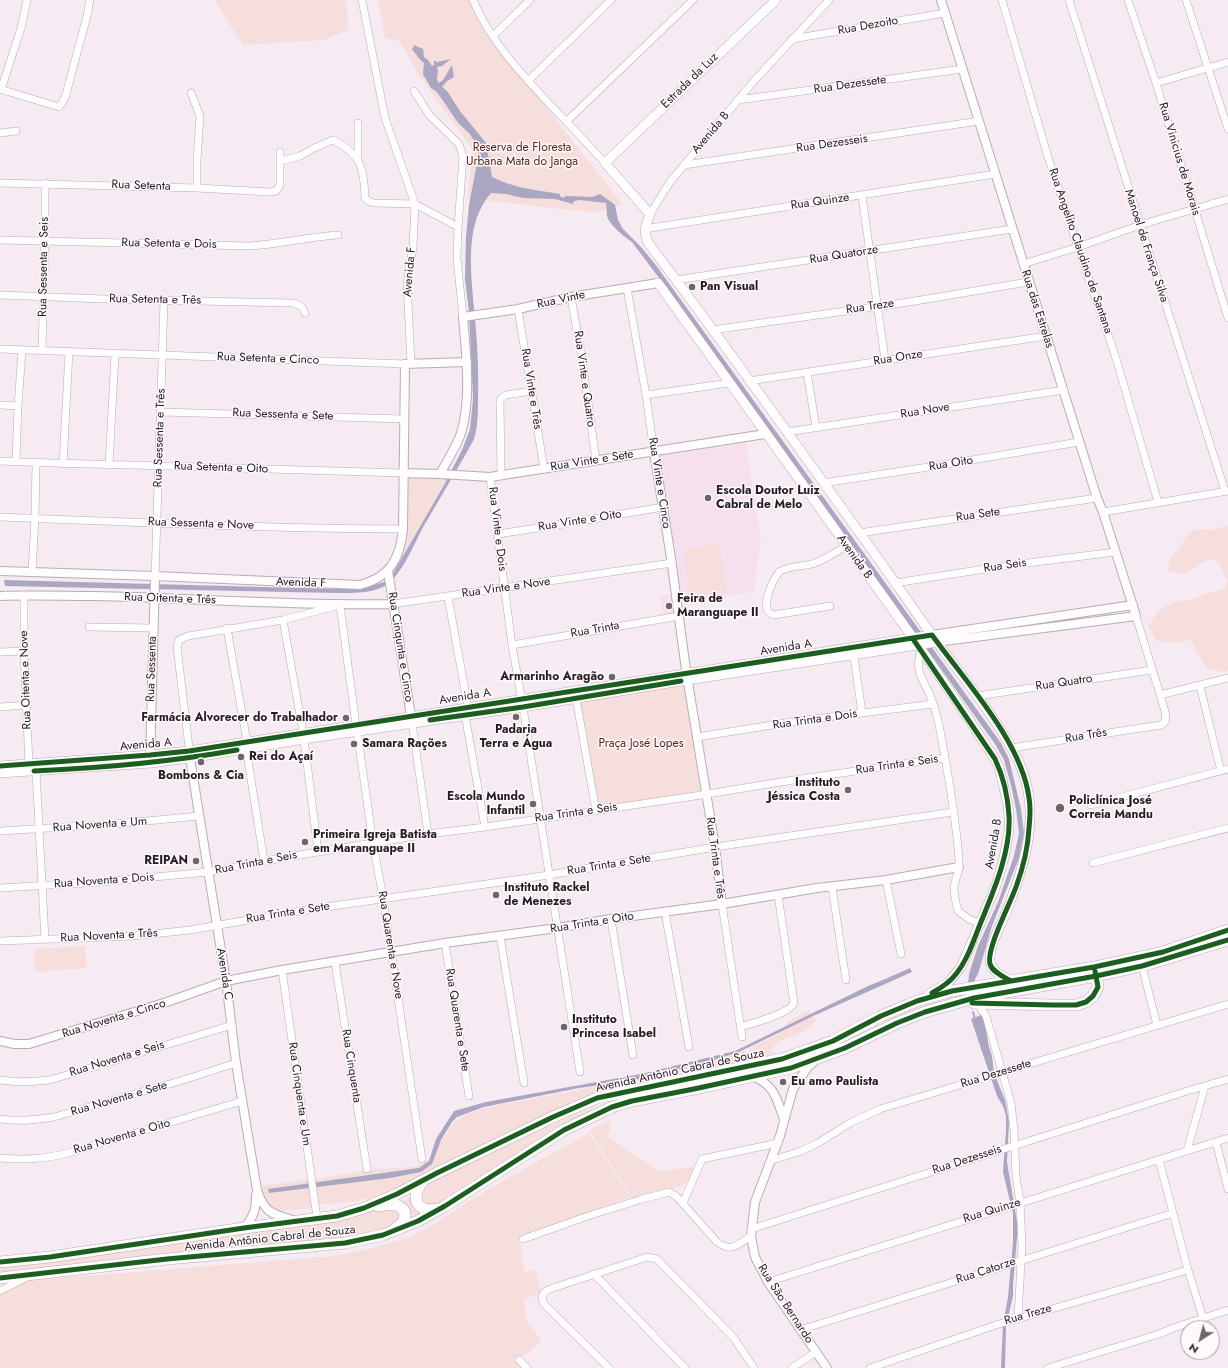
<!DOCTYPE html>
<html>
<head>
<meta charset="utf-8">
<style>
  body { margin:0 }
  #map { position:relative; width:1228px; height:1368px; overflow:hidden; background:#f7ebf3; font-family:Jost,sans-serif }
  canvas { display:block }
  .north { position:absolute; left:1180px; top:1320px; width:40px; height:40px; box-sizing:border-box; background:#fef9fc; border:1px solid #a8a1a5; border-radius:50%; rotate:216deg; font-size:11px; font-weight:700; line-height:16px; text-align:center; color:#261d22 }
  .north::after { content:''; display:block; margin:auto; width:14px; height:18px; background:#6f656b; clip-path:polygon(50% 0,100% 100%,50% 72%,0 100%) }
</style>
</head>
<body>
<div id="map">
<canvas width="1228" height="1368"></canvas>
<div class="north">N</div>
</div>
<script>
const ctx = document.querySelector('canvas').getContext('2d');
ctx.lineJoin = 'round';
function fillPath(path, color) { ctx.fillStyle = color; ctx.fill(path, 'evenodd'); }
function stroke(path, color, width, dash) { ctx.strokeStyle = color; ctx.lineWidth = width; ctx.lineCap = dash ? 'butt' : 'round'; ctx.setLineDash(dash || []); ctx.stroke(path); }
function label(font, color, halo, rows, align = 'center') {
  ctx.font = font + ' Jost,sans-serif'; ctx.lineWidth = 3; ctx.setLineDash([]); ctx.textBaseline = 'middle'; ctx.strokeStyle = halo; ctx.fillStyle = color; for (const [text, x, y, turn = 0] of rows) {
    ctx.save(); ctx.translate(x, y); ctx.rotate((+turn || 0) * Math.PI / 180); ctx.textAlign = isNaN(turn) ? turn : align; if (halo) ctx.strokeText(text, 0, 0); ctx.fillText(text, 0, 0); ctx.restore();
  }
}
const built = new Path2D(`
  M 746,442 L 761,541 L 754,592 L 677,603 L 654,455 Z
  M 674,594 L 678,616 L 664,617 L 660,596 Z`);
const green = new Path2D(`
  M 214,0 L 346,0 L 349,30 L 323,40 L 243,45 Z
  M 378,0 L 477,0 L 491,37 L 623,205 L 595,212 L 559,209 L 468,198 L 472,149 L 417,72 L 399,41 L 385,38 Z
  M 405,474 L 448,477 L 400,560 Z
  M 1228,525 L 1228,670 L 1225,672 L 1208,669 L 1198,655 L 1191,639 C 1181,645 1168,642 1157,641 L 1148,627 L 1157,612 L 1172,603 L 1189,600 L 1224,588 L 1227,581 L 1220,564 L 1212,559 L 1203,562 L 1185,574 L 1168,572 L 1170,558 L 1181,546 L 1187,535 L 1196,529 L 1214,530 Z
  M 719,544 L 727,593 L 690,598 L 683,549 Z
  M 687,680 L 706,793 L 595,810 L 577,696 Z
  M 85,946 L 87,968 L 35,972 L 34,949 Z
  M 809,1010 L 817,1021 C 812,1024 808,1027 804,1031 C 793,1038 777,1038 771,1052 L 777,1054 L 756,1058 L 755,1053 L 749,1054 L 749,1049 L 782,1032 L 786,1023 Z
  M 745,1050 L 749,1063 L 597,1096 L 382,1194 L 353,1202 L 322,1204 L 305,1209 L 280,1211 L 269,1206 L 263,1196 L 261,1186 L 321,1178 L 374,1169 L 398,1168 L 417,1166 L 428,1161 L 453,1124 L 461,1117 L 485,1108 L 593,1087 L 697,1065 Z
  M 606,1106 L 443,1206 L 422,1206 L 420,1188 L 437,1174 L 585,1111 Z
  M 610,1120 L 610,1132 L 606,1135 L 654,1169 L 666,1171 L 697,1166 L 690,1179 L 681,1186 L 633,1199 L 589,1130 Z
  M 589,1133 L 630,1197 L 520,1237 L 524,1273 L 535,1270 L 541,1292 L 524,1300 L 526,1321 L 542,1341 L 521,1358 L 530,1368 L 0,1368 L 0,1293 L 21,1281 L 335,1256 L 377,1247 L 410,1237 L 439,1221 L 468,1202 L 506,1179 Z
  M 415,1196 L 416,1207 L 420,1215 L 413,1221 L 410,1210 L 402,1201 Z
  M 387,1206 L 397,1207 L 404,1219 L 383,1234 L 0,1277 L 0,1260 L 352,1217 Z`);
const water = new Path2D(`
  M 414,45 L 423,49 L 424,57 L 428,60 L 432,66 L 434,65 L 434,60 L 437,62 L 451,59 L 442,66 L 437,67 L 438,71 L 437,80 L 439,83 L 443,80 L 452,65 L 454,77 L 447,81 L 442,87 L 447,91 L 460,111 L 486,143 L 492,177 C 514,188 536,190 560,194 L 560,196 L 563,198 L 566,196 L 592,197 L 600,194 L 615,205 L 618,220 L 623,229 L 641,247 L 655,264 L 1001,743 L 1009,759 L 1021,809 L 1024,833 L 1019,858 L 992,926 L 978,974 L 975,979 L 975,983 L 968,984 L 969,974 L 978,946 L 998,902 L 1014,856 L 1019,833 L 1016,809 L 1011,785 L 1004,760 L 995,744 L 674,298 L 632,242 C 625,237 612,227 608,219 C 606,214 607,208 606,203 L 580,200 L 574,201 L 573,204 L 555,199 L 523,198 L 506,194 L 491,193 C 464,224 471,271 474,308 C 477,338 479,369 478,399 C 478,412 478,426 474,439 C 472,443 469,448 467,452 C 452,478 437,503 422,529 C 414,545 399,580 383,587 C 368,594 350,593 335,593 L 5,586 L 4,580 L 338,589 L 364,588 L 384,582 L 392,575 L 444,485 L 462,450 L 470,429 L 473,399 L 469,312 L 465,279 L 466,237 L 469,205 L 478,158 L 477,145 L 469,133 L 459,124 L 437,92 L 431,88 L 423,74 L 424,63 C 418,59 417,54 412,50 Z
  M 910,968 L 912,972 L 811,1017 L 739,1052 L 717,1059 L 635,1080 L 579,1088 L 484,1107 L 457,1117 L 452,1122 L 441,1140 L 432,1164 L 421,1172 L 390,1178 L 269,1193 L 268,1189 L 419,1168 L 429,1161 L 436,1139 L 454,1111 L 486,1102 L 641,1074 L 735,1051 L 868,986 L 883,980 Z
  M 983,1014 L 989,1047 L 992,1056 L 994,1073 L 1005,1100 L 1009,1122 L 1007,1162 L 1018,1227 L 1013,1284 L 1013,1296 L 1006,1326 L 1005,1368 L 1001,1368 L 1003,1324 L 1008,1297 L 1013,1242 L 1013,1214 L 1003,1172 L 1006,1130 L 1006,1116 L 1003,1106 L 997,1096 L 971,1019 Z`);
const stream = new Path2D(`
  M 973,1012 L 975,1020`);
const minor = new Path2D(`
  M 362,0 L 385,118 L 415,204 L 413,247 L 407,283 L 411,363
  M 473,0 C 491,44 529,82 561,116 C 576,131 590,147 605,163
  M 1002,0 L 1048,157 L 1078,247 L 1115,355 L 1158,502
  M 1069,0 L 1225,491
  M 1128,0 L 1156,83 L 1228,318
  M 1186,0 L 1228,129
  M 493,36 L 530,0
  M 792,39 L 945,13
  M 528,81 L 611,0
  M 1156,83 L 1228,62
  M 0,89 L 59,107 L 65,98 L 87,16 L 90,0
  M 1,90 L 21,28 L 27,0
  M 414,91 L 430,116 L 459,144 L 463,157 L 458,227 L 457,259 L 463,317
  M 191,93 L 200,116 L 197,161 L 197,188
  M 738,100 L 962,69
  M 567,121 L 693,0
  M 0,133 L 16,131
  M 358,159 L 358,123
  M 281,161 L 300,156 L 314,148 L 333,140 C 361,154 364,168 365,198 L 368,201 L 374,203 L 415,204 L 458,227
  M 684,165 L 979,121
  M 0,183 L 197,188 L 270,192 L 276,191 L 280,185 L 280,152
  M 862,196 L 885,360
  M 650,214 L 670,182 L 753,82 L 829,0
  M 644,229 L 995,174
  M 0,240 L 250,246 C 280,244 308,237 338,235
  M 1023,264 L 1078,247 L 1140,225 L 1228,199
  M 676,280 L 1012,229
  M 627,288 L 646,395 L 654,452
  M 0,295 L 104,299 L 294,303 L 302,307 L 305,313
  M 571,297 L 582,359 L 596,461
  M 518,309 L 544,469
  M 712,330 L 909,302 L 1028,282
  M 0,349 L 405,364
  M 42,350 L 45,242 L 45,183
  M 807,372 L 816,428
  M 749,381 L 1046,336
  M 646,395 L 729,383
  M 0,405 L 18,406
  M 161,412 L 404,419
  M 787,432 L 1064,390
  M 0,461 C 44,463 89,464 133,465 C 223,468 313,471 403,473
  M 16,462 L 18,406 L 22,350
  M 63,464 L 69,352
  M 109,465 L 115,354
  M 501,476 L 500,400 L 503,397 L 506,395 L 532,391
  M 490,477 L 512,645 L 523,707 L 580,1072
  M 823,483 L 942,465 L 1079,442
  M 1103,512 L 1228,491
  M 0,517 C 134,522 268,529 403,529
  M 859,533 L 1097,498
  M 498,534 L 563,524 L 663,507
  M 32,572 L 35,518 L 36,463
  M 155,578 L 164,301
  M 895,583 L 1004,566 L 1115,552
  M 24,595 L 24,651 L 29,765 L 36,771 L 45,939
  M 448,597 L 468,707
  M 393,604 L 672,563
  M 830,606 L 774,615 C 757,611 773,580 779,572 C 789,565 804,567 815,563 C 826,559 836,552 846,546
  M 283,620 L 303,732
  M 89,627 L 154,628
  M 227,628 L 247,742
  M 512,645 L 679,616
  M 921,649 C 913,675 926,681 933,703 C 936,712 938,721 940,730 C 948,773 956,817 959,860 C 960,872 955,878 954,887 C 954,895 956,903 958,911 L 969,919 L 981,924
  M 853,650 L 862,713
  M 0,652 L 24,651
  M 1200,686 L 1221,771
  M 1160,695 L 1228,678
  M 977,696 L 1152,670
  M 576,698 L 596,811
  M 0,707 L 27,705
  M 465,715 L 485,827
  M 412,723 L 428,834
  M 357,731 L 373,843 L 383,898 L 422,1159
  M 697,737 L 791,722 L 933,704
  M 304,739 L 318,851
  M 246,748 L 264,861
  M 1011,748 L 1154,726 L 1161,725 L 1166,721 L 1165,711 L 1136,616
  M 190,756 L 177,647 L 179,640 L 188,636 L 283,620 L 340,605 L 356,725
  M 1091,805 L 1228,769
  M 0,831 L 115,824 L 199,816
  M 1093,863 L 1228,828
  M 886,880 L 901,954
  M 832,887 L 846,980
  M 0,888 L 101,882 L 208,872 L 293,856 L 428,834 L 485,827 L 695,796 L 787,781 L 945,758
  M 722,904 L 742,1037
  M 665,912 L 689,1047
  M 611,919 L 633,1055
  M 500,936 L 524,1083
  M 0,941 L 134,936 L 190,930 L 312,909 L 549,875 L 715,847 L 953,812
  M 445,943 L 469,1096
  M 335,962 L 367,1169
  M 1142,966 L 1157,1025
  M 282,970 L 317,1218
  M 976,1002 L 986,1016 L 1011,1103 L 1014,1130 L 1016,1176 L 1020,1202 L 1022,1244 L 1018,1318
  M 740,1027 C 753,1023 789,1014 794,1003 L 778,895
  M 0,1080 C 17,1083 33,1082 50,1080 L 232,1025
  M 0,1119 C 18,1122 36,1120 54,1117 L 180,1081 L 236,1063
  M 1216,1142 L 1228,1189
  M 1187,1151 L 1205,1086
  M 0,1158 C 27,1160 46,1159 72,1152 L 242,1101
  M 1159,1160 L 1188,1270 L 1203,1318
  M 770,1161 L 801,1151 L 818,1143 L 850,1123 L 880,1109 L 1228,1004
  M 683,1203 L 702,1159 L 778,1143
  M 751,1229 L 1184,1092 L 1228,1079
  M 523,1239 L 591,1215 L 639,1200 L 669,1192 L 677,1197 L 717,1242 C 732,1253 737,1245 751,1236
  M 594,1274 L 685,1368
  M 768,1282 L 1228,1138
  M 0,1291 L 25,1278
  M 800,1330 L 1173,1213
  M 519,1360 L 527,1368
  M 609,1368 L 544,1304 C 540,1296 543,1292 550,1289 L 647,1257 L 657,1259 L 733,1337 L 754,1368
  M 792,1368 L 816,1352
  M 870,1368 L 999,1324 L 1188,1270
  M 1048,1368 L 1159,1334 L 1173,1328 L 1228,1310`);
const tertiary = new Path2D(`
  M 654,452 L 671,558 L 686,670 L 715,847 L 722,904
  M 403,473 L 440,474 L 490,477 L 765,434
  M 440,474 C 447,461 455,449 460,436 C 472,402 466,352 463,317 L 518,309 L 571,297 L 658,283
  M 0,571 L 155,576 L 360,585 C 390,577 400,559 403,529 L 405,364 L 467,362
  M 388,571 L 412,722
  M 0,596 C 31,595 63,596 94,596 C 194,598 293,606 393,604
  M 932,635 L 1133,605
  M 937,642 L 1136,616 L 1103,512 L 1097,498 L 941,0
  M 190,758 L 226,981 L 236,1063 L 257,1190 C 264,1212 271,1214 293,1220
  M 150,760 L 155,578
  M 0,1041 L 14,1044 L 29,1044 L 167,1002 L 226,981 L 282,970 L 445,943 L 557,928 L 611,919 L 722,904 L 817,888 L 886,880 L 959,867
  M 815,1061 L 807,1068 L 793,1089 L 780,1136 L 755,1202 L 751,1236 L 755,1257 L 768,1282 L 827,1368
  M 753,1076 C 776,1087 776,1098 784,1119
  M 244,1228 C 254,1217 256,1209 256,1195`);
const secondary = new Path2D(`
  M 776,0 L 605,163 L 650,214 C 645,227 643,231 649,244 C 730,351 808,461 887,571 C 906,598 925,626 945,653 C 970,686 995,718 1015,754 C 1044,808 1026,863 1005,915 C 999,929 989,946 990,961 C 991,971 1002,976 1011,981
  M 658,283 L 921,649 L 968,718 L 995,759 L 999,767 L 1008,805 L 1009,816 L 1009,831 L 1004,858 L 996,886 L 961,967 L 948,983 L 929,994
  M 384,721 L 932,635
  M 0,766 L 150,755 L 189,751 L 352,726
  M 0,773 L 151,763 L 190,758 L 304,739 L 523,707 L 687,680 L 937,642`);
const trunk = new Path2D(`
  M 974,1003 L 1052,1005 L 1076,1005 L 1086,1002 L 1093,996 L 1098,987 L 1095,970
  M 423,1181 C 410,1199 416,1213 439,1209
  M 378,1206 C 389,1204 398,1202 405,1212 L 404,1221 L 395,1229
  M 0,1262 L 50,1257 L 244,1228 L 337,1216 L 364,1208 L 397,1194 L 437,1173 L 553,1117 L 597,1098 L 782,1059 L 833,1041 L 881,1016 L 917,1001 L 952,991 L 1094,967 L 1163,952 L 1228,930
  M 0,1278 L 167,1259 L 345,1243 L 383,1235 L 418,1221 L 445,1206 L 564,1130 L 612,1107 L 632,1101 L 694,1089 L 791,1068 L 845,1048 L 897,1023 L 925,1012 L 974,998 L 1096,976 L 1142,966 L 1228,940`);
const cycleway = new Path2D(`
  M 913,639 L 995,759 C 1003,776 1008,798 1009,816 C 1011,851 994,890 981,922 C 974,939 968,959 956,974 C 950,982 941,988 932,993
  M 430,720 L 523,707 L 681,681
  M 0,766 L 150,755 L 189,751 L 932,635 C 965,681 1022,742 1029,798 C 1031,808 1030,818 1029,828 C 1028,848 1023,868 1016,887 C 1010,904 986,949 990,964 C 992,972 1004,977 1011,981
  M 34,771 C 102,768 170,762 237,750
  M 972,1003 L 1052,1005 L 1076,1005 L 1086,1002 L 1093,996 L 1098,987 L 1095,971
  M 0,1262 L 50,1257 L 244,1228 L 337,1216 L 364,1208 L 397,1194 L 437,1173 L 553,1117 L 597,1098 L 782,1059 L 833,1041 L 881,1016 L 917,1001 L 952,991 L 1094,967 L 1163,952 L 1228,930
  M 0,1278 L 167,1259 L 345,1243 L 383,1235 L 418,1221 L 445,1206 L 564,1130 L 612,1107 L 632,1101 L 694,1089 L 791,1068 L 845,1048 L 897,1023 L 925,1012 L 974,998 L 1096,976 L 1142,966 L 1228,940`);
const markers = [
  [692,287,4,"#6f656b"],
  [708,498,4,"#6f656b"],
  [669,606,4,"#6f656b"],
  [612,677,4,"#6f656b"],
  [516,717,4,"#6f656b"],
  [346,718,4,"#6f656b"],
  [354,744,4,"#6f656b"],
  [241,757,4,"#6f656b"],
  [201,762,4,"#6f656b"],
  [848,790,4,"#6f656b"],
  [533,804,4,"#6f656b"],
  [1060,808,5,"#6f656b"],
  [305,842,4,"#6f656b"],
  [196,861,4,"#6f656b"],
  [496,895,4,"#6f656b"],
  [564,1027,4,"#6f656b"],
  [783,1082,4,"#6f656b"]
];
const streetNames = [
  ["Rua Dezoito",868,26,-10],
  ["Estrada da Luz",690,81,-44],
  ["Rua Dezessete",850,85,-8],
  ["Avenida B",711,133,-50],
  ["Rua Dezesseis",832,144,-8],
  ["Rua Vinicius de Morais",1179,159,73],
  ["Rua Setenta",141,186,2],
  ["Rua Quinze",820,202,-8],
  ["Rua Setenta e Dois",169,244,1],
  ["Manoel de França Silva",1146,246,72],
  ["Rua Angelito Claudino de Santana",1080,251,71],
  ["Rua Quatorze",844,255,-9],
  ["Rua Sessenta e Seis",44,267,-89],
  ["Avenida F",410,272,-85],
  ["Rua Setenta e Três",155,300,1],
  ["Rua Vinte",561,300,-12],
  ["Rua Treze",870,307,-8],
  ["Rua das Estrelas",1037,309,72],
  ["Rua Onze",898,358,-9],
  ["Rua Setenta e Cinco",268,359,2],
  ["Rua Vinte e Quatro",584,379,82],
  ["Rua Vinte e Três",531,389,81],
  ["Rua Nove",925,411,-9],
  ["Rua Sessenta e Sete",283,415,2],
  ["Rua Sessenta e Três",160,438,-88],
  ["Rua Vinte e Sete",592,461,-9],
  ["Rua Oito",951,464,-9],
  ["Rua Setenta e Oito",221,468,2],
  ["Rua Vinte e Cinco",659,483,81],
  ["Rua Sete",978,515,-8],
  ["Rua Vinte e Oito",580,521,-9],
  ["Rua Sessenta e Nove",201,524,2],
  ["Rua Vinte e Dois",497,529,83],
  ["Avenida B",854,557,54],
  ["Rua Seis",1005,566,-8],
  ["Avenida F",301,583,2],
  ["Rua Vinte e Nove",506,588,-8],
  ["Rua Oitenta e Três",170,599,2],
  ["Rua Trinta",595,630,-10],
  ["Rua Cinqunta e Cinco",400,647,81],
  ["Avenida A",786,648,-9],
  ["Rua Sessenta",152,669,-88],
  ["Rua Oitenta e Nove",26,680,-92],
  ["Rua Quatro",1064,683,-8],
  ["Avenida A",465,697,-9],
  ["Rua Trinta e Dois",815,720,-8],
  ["Rua Três",1086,736,-9],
  ["Avenida A",146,745,-5],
  ["Rua Trinta e Seis",897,765,-8],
  ["Rua Trinta e Seis",576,813,-8],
  ["Rua Noventa e Um",100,825,-4],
  ["Avenida B",994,844,-80],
  ["Rua Trinta e Três",715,858,82],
  ["Rua Trinta e Seis",256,863,-11],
  ["Rua Trinta e Sete",609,865,-9],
  ["Rua Noventa e Dois",104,881,-4],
  ["Rua Trinta e Sete",288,913,-9],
  ["Rua Trinta e Oito",592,923,-9],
  ["Rua Noventa e Três",109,936,-3],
  ["Rua Quarenta e Nove",390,945,81],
  ["Avenida C",224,974,81],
  ["Rua Noventa e Cinco",114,1019,-17],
  ["Rua Quarenta e Sete",457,1020,81],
  ["Rua Noventa e Seis",117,1059,-17],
  ["Rua Cinquenta",351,1066,81],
  ["Avenida Antônio Cabral de Souza",680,1071,-12],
  ["Rua Dezessete",996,1074,-17],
  ["Rua Cinquenta e Um",299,1094,82],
  ["Rua Noventa e Sete",119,1099,-16],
  ["Rua Noventa e Oito",122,1137,-16],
  ["Rua Dezesseis",967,1160,-18],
  ["Rua Quinze",992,1211,-17],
  ["Avenida Antônio Cabral de Souza",270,1239,-6],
  ["Rua Catorze",986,1271,-18],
  ["Rua São Bernardo",785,1304,57],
  ["Rua Treze",1028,1315,-16]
];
const parkNames = [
  ["Reserva de Floresta",522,148],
  ["Urbana Mata do Janga",522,162],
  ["Praça José Lopes",641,744]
];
const poiNames = [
  ["Pan Visual",700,287],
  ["Escola Doutor Luiz",716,491],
  ["Cabral de Melo",716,505],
  ["Feira de",677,599],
  ["Maranguape II",677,613],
  ["Armarinho Aragão",604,677,"right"],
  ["Farmácia Alvorecer do Trabalhador",338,718,"right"],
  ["Padaria",516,730,"center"],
  ["Terra e Água",516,744,"center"],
  ["Samara Rações",362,744],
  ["Rei do Açaí",249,757],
  ["Bombons & Cia",201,776,"center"],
  ["Instituto",840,783,"right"],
  ["Jéssica Costa",840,797,"right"],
  ["Escola Mundo",525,797,"right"],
  ["Infantil",525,811,"right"],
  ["Policlínica José",1069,801],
  ["Correia Mandu",1069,815],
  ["Primeira Igreja Batista",313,835],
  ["em Maranguape II",313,849],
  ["REIPAN",188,861,"right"],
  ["Instituto Rackel",504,888],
  ["de Menezes",504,902],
  ["Instituto",572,1020],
  ["Princesa Isabel",572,1034],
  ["Eu amo Paulista",791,1082]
];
fillPath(built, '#f7e0ee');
fillPath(green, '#f5dedc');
fillPath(water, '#aba7c3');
stroke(stream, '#aba7c3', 2);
stroke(minor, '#b7adb3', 8);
stroke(tertiary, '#b7adb3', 10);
stroke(secondary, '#b7adb3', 10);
stroke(trunk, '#b7adb3', 12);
stroke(minor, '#fefcfd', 7);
stroke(tertiary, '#fefcfd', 8);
stroke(secondary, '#fefcfd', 9);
stroke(trunk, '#fefcfd', 11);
stroke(cycleway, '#1b5e20', 5);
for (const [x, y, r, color] of markers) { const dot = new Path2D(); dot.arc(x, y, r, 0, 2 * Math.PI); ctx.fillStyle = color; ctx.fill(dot); stroke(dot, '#fef9fc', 1.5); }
label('12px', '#261d22', '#fef9fc', streetNames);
label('12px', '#5b2515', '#fef9fc', parkNames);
label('bold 12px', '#261d22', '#fef9fc', poiNames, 'left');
</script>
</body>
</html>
